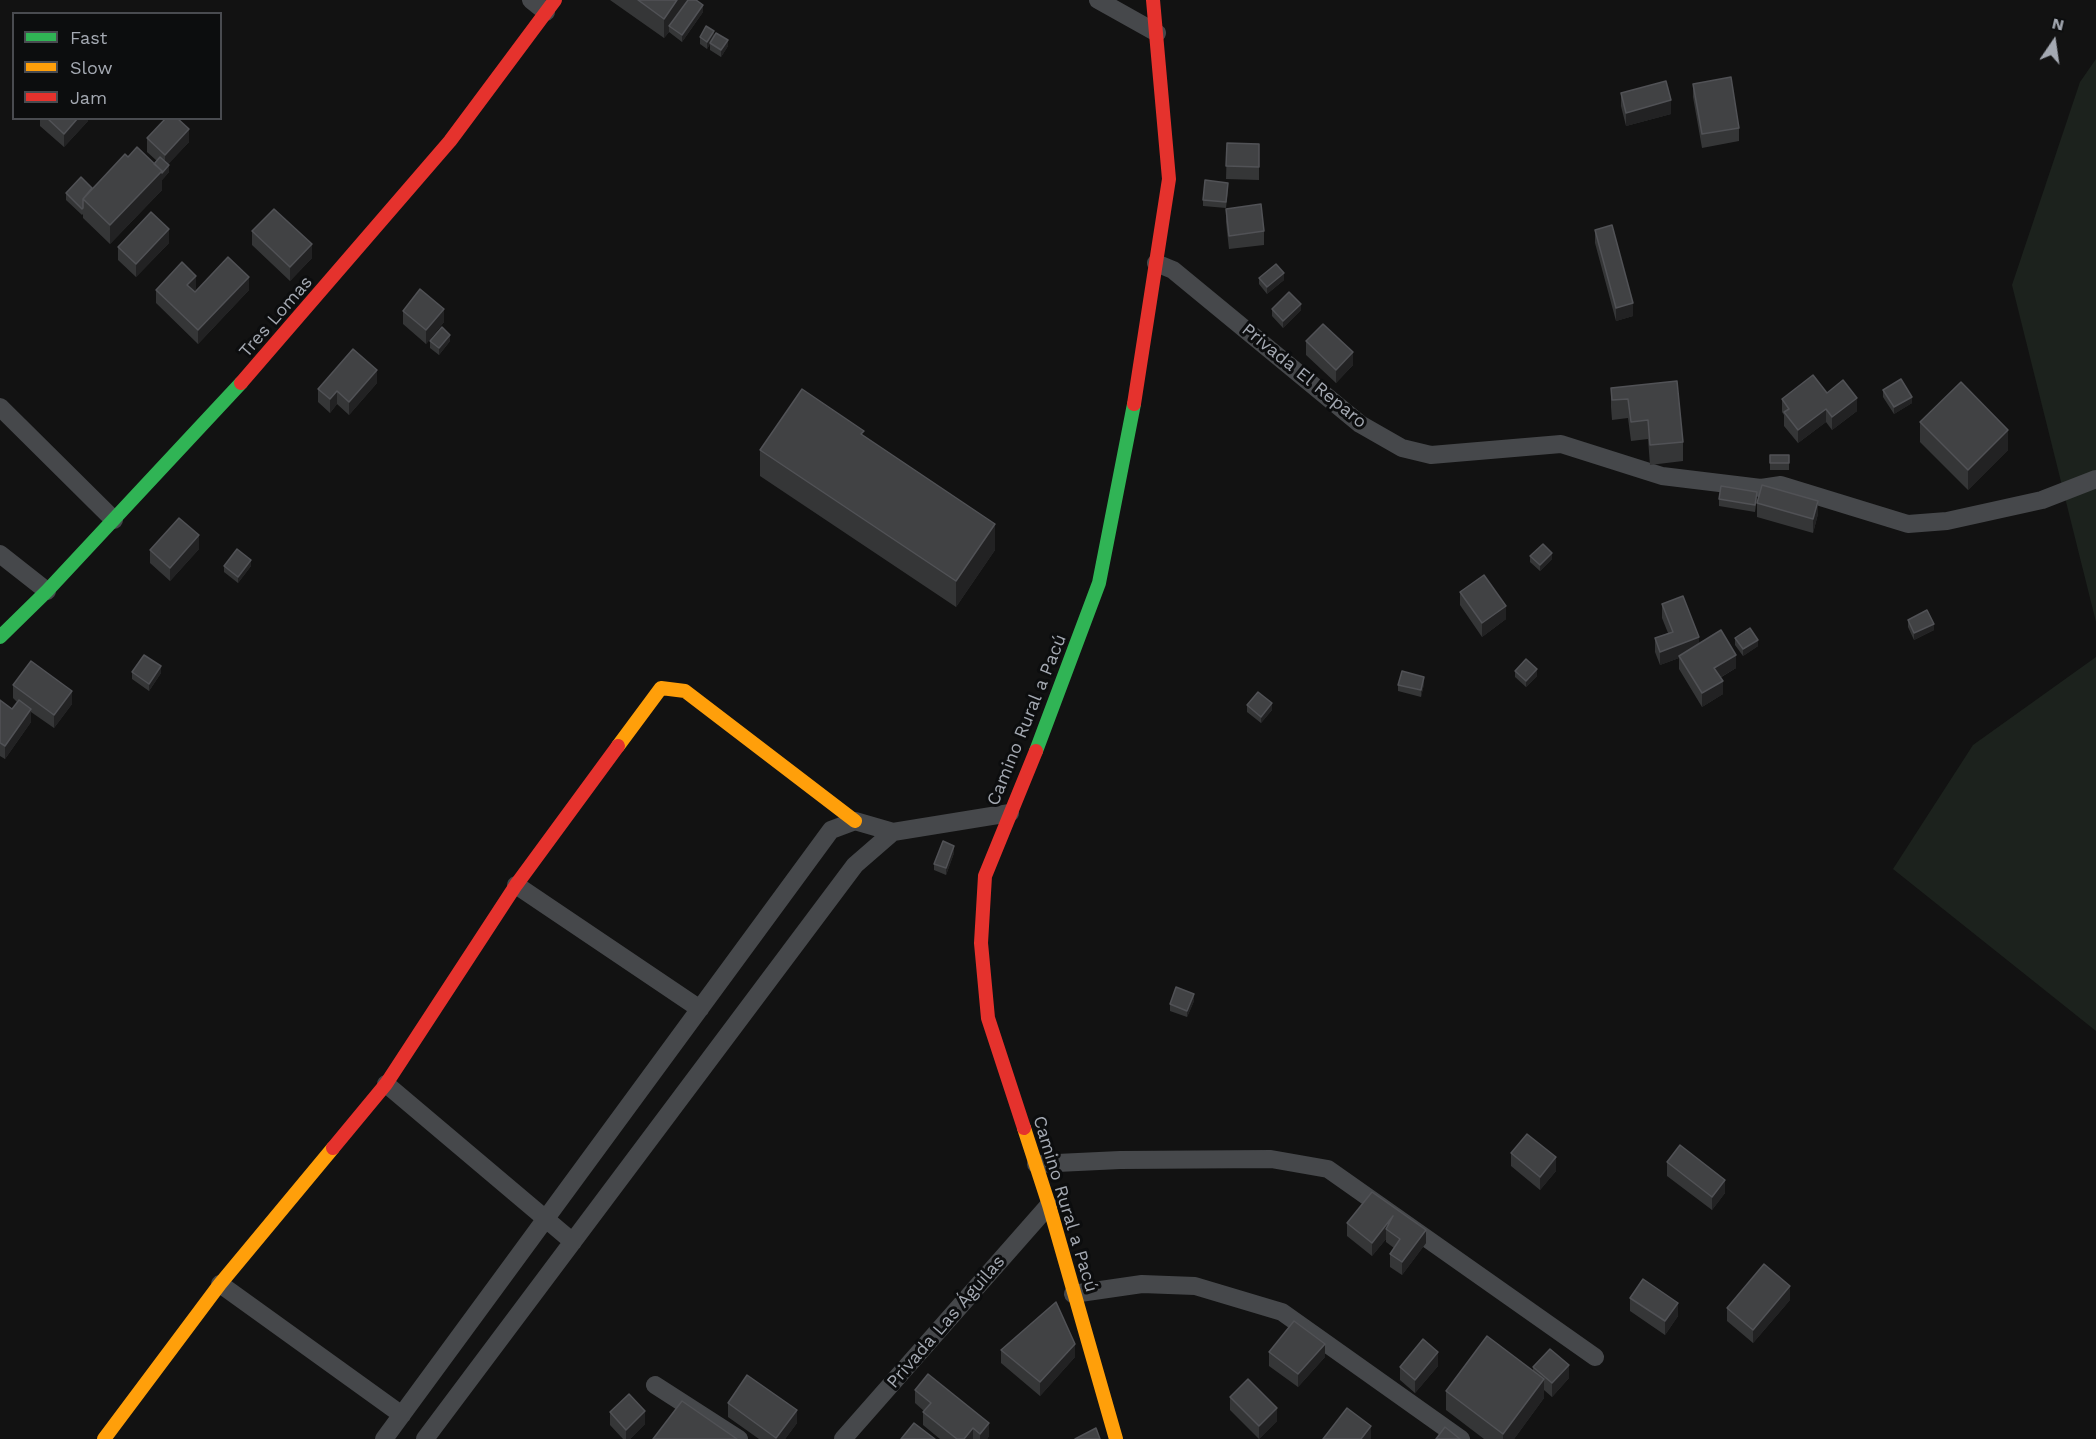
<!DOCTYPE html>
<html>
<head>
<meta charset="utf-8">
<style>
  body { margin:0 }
  #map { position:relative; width:2096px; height:1439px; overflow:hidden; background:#121212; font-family:"Work Sans",sans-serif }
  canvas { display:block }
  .legend { position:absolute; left:12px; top:12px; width:210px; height:108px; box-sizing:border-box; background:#0c0d0e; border:2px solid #494b50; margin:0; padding:8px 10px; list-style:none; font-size:18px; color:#a4a9b2 }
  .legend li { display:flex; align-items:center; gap:12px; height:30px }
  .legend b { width:30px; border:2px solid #494b50 }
  .north { position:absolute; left:2024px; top:12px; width:60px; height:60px; -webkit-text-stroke:4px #0c0d0e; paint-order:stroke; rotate:13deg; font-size:16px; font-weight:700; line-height:24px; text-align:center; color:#a4a9b2 }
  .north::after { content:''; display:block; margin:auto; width:21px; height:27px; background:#a4a9b2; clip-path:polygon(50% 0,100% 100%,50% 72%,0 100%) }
</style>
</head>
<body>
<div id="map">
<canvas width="2096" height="1439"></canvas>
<ul class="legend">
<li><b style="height:8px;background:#30b455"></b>Fast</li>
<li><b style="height:8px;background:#ff9f0a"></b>Slow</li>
<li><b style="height:8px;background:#e5322d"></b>Jam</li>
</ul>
<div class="north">N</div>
</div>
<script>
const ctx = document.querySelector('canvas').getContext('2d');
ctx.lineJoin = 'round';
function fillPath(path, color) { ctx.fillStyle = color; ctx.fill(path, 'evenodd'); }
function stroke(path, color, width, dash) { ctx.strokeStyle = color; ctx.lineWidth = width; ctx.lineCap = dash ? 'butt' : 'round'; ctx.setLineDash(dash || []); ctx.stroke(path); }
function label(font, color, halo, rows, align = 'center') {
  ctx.font = font + ' "Work Sans",sans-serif'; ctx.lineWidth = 6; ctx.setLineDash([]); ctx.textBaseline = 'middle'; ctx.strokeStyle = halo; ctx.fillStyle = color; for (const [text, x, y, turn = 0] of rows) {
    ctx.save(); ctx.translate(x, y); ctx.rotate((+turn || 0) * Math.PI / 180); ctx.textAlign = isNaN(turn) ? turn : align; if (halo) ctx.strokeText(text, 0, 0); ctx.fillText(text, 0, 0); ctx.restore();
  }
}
const green = new Path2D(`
  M 2096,59 L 2096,622 L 2012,285 L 2080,82 Z
  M 2096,657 L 2096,1031 L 1893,869 L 1973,745 Z`);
const street = new Path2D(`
  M 531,0 L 546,12
  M 1098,0 L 1157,33
  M 1156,263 L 1173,270 L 1360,424 L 1402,448 L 1431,455 L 1561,444 L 1662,476 L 1761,488 L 1781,485 L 1908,524 L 1947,521 L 2042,500 L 2096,479
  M 0,407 L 114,520
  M 0,554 L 47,591
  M 516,885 L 700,1009
  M 386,1084 L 573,1242
  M 1036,1164 L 1120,1160 L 1271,1159 L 1328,1169 L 1595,1357
  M 220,1284 L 402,1415
  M 1073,1294 L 1142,1284 L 1195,1286 L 1282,1312 L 1461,1439
  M 655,1385 L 739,1439
  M 384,1439 L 831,830 L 855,821 L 893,832 L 1010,813
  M 425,1439 L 855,865 L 893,832
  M 843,1439 L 1049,1205`);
const fast = new Path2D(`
  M 0,637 L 47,591 L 241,383
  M 1036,751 L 1099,583 L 1134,404`);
const slow = new Path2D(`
  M 618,746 L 661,688 L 685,691 L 855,821
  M 1024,1128 L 1049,1205 L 1116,1439
  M 104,1439 L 220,1284 L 333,1148`);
const jam = new Path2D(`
  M 241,383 L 450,141 L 555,0
  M 1134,404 L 1169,179 L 1153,0
  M 1024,1128 L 988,1018 L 981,943 L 985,876 L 1036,751
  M 333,1148 L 386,1084 L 516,885 L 618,746`);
const wall = new Path2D(`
  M 610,0 L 696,0 L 703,12 L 682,42 L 669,32 L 664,38 Z
  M 714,36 L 728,46 L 721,57 L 710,50 L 710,44 L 707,49 L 700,44 L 700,37 Z
  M 1693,84 L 1739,128 L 1739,141 L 1702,148 L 1693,97 Z
  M 1621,93 L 1671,114 L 1626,126 L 1621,106 Z
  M 40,118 L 88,118 L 88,121 L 64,147 L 40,126 Z
  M 147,138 L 189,142 L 168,164 L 169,172 L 162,180 L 162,179 L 162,190 L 110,244 L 83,218 L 83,214 L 82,215 L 66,200 L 66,193 L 92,188 L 128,157 L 154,164 L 157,161 L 147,152 Z
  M 1227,143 L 1259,144 L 1259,180 L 1226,179 Z
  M 1228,189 L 1226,208 L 1203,206 L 1203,200 Z
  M 1226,209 L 1264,231 L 1264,245 L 1229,249 L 1226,222 Z
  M 1595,230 L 1633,316 L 1616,321 L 1595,243 Z
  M 252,231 L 312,258 L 290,281 L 252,245 Z
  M 169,243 L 136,277 L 118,260 L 118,247 Z
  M 1259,278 L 1284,280 L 1267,294 L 1259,284 Z
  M 196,289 L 194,291 L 195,292 L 249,290 L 198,344 L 156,303 L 156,290 Z
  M 1272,309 L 1301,310 L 1283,328 L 1272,316 Z
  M 403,311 L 444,322 L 426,344 L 403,324 Z
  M 430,341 L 450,341 L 439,355 L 430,348 Z
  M 1306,341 L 1353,365 L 1336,383 L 1306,355 Z
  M 1677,381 L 1683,442 L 1683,461 L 1650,465 L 1648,439 L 1631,441 L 1628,418 L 1612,420 L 1611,407 L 1611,388 Z
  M 377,383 L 349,415 L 337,404 L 330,413 L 318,402 L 318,389 Z
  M 1883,390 L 1912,403 L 1894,414 L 1883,397 Z
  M 1827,393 L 1857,411 L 1832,430 L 1826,422 L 1798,443 L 1784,426 L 1784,415 L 1782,412 L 1782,399 Z
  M 1920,422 L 2008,450 L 1968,490 L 1920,442 Z
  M 864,436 L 995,550 L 956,607 L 760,476 L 760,450 Z
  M 1770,455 L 1789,455 L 1789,470 L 1770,470 Z
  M 1757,498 L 1755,512 L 1719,506 L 1719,499 Z
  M 1757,503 L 1818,514 L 1813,533 L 1757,517 Z
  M 199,549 L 170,581 L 150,563 L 150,550 Z
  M 1530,556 L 1552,559 L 1540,571 L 1530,562 Z
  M 224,566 L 251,566 L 238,583 L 224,572 Z
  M 1460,592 L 1506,619 L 1482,637 L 1460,605 Z
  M 1662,604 L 1699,643 L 1736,668 L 1720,678 L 1723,694 L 1702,707 L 1679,669 L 1679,658 L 1660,665 L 1655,652 L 1655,638 L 1668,633 L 1662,618 Z
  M 1908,620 L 1934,630 L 1914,640 L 1908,627 Z
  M 1735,638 L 1758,646 L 1743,656 L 1735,645 Z
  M 1515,671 L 1537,676 L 1526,687 L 1515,677 Z
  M 132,672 L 161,673 L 149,691 L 132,679 Z
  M 1424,684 L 1421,697 L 1398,691 L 1398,685 Z
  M 13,685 L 72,704 L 54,728 L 31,712 L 31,722 L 5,759 L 0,756 L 0,700 L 12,709 L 17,702 L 13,698 Z
  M 1247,705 L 1272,710 L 1261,723 L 1247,712 Z
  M 954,853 L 946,875 L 934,870 L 934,864 Z
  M 1194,1001 L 1187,1017 L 1170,1011 L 1170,1004 Z
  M 1511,1153 L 1556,1171 L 1540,1190 L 1511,1166 Z
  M 1667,1162 L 1725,1193 L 1712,1210 L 1667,1176 Z
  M 1372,1192 L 1426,1243 L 1402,1275 L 1390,1267 L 1390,1254 L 1394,1248 L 1386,1242 L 1386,1239 L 1372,1256 L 1347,1236 L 1347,1223 Z
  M 1630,1298 L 1678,1316 L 1665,1335 L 1630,1311 Z
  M 1790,1300 L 1753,1343 L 1727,1321 L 1727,1308 Z
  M 1001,1350 L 1075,1357 L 1040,1396 L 1001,1363 Z
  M 1269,1352 L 1325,1357 L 1298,1387 L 1269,1366 Z
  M 1438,1366 L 1415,1393 L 1400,1380 L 1400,1367 Z
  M 1533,1367 L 1569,1378 L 1552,1397 L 1544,1390 L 1544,1398 L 1514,1439 L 1484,1439 L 1446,1410 L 1446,1391 L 1533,1371 Z
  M 915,1390 L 989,1436 L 987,1439 L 940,1439 L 923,1425 L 923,1412 L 924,1411 L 915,1403 Z
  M 1230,1397 L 1277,1421 L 1259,1439 L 1230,1410 Z
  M 728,1403 L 797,1423 L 785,1439 L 759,1439 L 728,1417 Z
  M 610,1412 L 645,1424 L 630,1439 L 623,1439 L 610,1425 Z`);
const shadedWall = new Path2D(`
  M 677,0 L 691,0 L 669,26 L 669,32 L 664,38 L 664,19 Z
  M 703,5 L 703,12 L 682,42 L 682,35 Z
  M 714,31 L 714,38 L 707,49 L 707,42 Z
  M 728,40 L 728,46 L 721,57 L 721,50 Z
  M 1671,100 L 1671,114 L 1626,126 L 1626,113 Z
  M 78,118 L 88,118 L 88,121 L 64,147 L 64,134 Z
  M 189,129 L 189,142 L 165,168 L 165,155 Z
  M 169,165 L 169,172 L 162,180 L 162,173 Z
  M 162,171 L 162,190 L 110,244 L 110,225 Z
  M 169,229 L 169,243 L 136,277 L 136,264 Z
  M 312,244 L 312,258 L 290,281 L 290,267 Z
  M 1284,273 L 1284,280 L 1267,294 L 1267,287 Z
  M 196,276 L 196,289 L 187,298 L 187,285 Z
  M 249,277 L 249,290 L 198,344 L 198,330 Z
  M 1633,303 L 1633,316 L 1616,321 L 1616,308 Z
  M 1301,304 L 1301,310 L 1283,328 L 1283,321 Z
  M 444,309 L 444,322 L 426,344 L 426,330 Z
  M 450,335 L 450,341 L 439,355 L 439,348 Z
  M 1353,352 L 1353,365 L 1336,383 L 1336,370 Z
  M 377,370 L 377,383 L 349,415 L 349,402 Z
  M 337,391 L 337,404 L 330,413 L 330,399 Z
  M 1912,397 L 1912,403 L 1894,414 L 1894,407 Z
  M 1857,398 L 1857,411 L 1832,430 L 1832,417 Z
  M 1826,409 L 1826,422 L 1798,443 L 1798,430 Z
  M 2008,430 L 2008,450 L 1968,490 L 1968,470 Z
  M 1818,501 L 1818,514 L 1813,533 L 1813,519 Z
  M 995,524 L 995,550 L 956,607 L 956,581 Z
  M 199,535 L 199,549 L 170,581 L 170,568 Z
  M 1552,553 L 1552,559 L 1540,571 L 1540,565 Z
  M 251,560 L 251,566 L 238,583 L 238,577 Z
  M 1506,606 L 1506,619 L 1482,637 L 1482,623 Z
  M 1934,624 L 1934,630 L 1914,640 L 1914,633 Z
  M 1699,637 L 1699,650 L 1679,656 L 1679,658 L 1660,665 L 1660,652 Z
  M 1758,640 L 1758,646 L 1743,656 L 1743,649 Z
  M 1736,655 L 1736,668 L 1714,681 L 1714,668 Z
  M 161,666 L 161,673 L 149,691 L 149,684 Z
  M 1537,669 L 1537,676 L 1526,687 L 1526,681 Z
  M 1424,677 L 1424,684 L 1421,697 L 1421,690 Z
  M 1723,681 L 1723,694 L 1702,707 L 1702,693 Z
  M 72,691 L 72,704 L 54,728 L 54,715 Z
  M 1272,703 L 1272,710 L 1261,723 L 1261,717 Z
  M 31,709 L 31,722 L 5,759 L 5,746 Z
  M 954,846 L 954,853 L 946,875 L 946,868 Z
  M 1194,994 L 1194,1001 L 1187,1017 L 1187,1011 Z
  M 1556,1157 L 1556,1171 L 1540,1190 L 1540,1177 Z
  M 1725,1180 L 1725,1193 L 1712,1210 L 1712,1197 Z
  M 1393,1216 L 1386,1229 L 1386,1239 L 1372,1256 L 1372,1243 Z
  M 1426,1230 L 1426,1243 L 1402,1275 L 1402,1262 Z
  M 1790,1286 L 1790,1300 L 1753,1343 L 1753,1330 Z
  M 1678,1303 L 1678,1316 L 1665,1335 L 1665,1321 Z
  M 1075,1344 L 1075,1357 L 1040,1396 L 1040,1382 Z
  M 1325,1344 L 1325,1357 L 1298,1387 L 1298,1374 Z
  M 1438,1352 L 1438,1366 L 1415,1393 L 1415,1380 Z
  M 1569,1365 L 1569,1378 L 1552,1397 L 1552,1383 Z
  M 1544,1379 L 1544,1398 L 1514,1439 L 1503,1439 L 1503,1434 Z
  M 1277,1408 L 1277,1421 L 1259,1439 L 1259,1426 Z
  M 797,1410 L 797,1423 L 785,1439 L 776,1439 Z
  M 645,1411 L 645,1424 L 630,1439 L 626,1439 L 626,1430 Z
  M 989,1423 L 989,1436 L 987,1439 L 980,1439 L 980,1434 Z
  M 1371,1426 L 1371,1439 L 1361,1439 Z
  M 973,1428 L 973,1439 L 964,1439 Z`);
const building = new Path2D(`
  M 638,0 L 677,0 L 664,19 Z
  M 688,0 L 696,0 L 703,5 L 682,35 L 669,26 Z
  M 706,26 L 714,31 L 707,42 L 700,37 Z
  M 716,33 L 728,40 L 721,50 L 710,43 Z
  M 1731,77 L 1739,128 L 1702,134 L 1693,84 Z
  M 1666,81 L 1671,100 L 1626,113 L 1621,93 Z
  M 47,118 L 78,118 L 64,134 Z
  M 166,118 L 177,118 L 189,129 L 165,155 L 147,138 Z
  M 1227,143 L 1259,144 L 1259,167 L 1226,166 Z
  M 137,147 L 162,171 L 110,225 L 83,199 L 125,154 L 128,157 Z
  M 160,157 L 169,165 L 162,173 L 161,172 L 162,171 L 154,164 Z
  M 81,177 L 92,188 L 83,199 L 83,208 L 82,209 L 66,193 Z
  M 1205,180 L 1228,183 L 1226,202 L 1203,200 Z
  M 1261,204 L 1264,231 L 1229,236 L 1226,209 Z
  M 274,209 L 312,244 L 290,267 L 252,231 Z
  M 151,212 L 169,229 L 136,264 L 118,247 Z
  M 1612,225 L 1633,303 L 1616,308 L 1595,230 Z
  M 228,257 L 249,277 L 198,330 L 156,290 L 182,262 L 196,276 L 187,285 L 195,292 Z
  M 1276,264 L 1284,273 L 1267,287 L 1259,278 Z
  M 420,289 L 444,309 L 426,330 L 403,311 Z
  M 1289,292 L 1301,304 L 1283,321 L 1272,309 Z
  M 1323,324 L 1353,352 L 1336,370 L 1306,341 Z
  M 442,327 L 450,335 L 439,348 L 430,341 Z
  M 353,349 L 377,370 L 349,402 L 337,391 L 330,399 L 318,389 Z
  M 1813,375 L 1827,393 L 1843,380 L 1857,398 L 1832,417 L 1826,409 L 1798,430 L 1784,412 L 1789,409 L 1782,399 Z
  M 1901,379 L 1912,397 L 1894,407 L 1883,390 Z
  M 1677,381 L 1683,442 L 1650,445 L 1648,420 L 1631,422 L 1628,399 L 1612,400 L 1611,388 Z
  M 1961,382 L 2008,430 L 1968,470 L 1920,422 Z
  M 802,389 L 864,431 L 861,434 L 995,524 L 956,581 L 760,450 Z
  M 1770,455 L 1789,455 L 1789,463 L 1770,463 Z
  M 1762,485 L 1818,501 L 1813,519 L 1757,503 Z
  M 1721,486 L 1757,492 L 1755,505 L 1719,499 Z
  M 179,518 L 199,535 L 170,568 L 150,550 Z
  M 1543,544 L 1552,553 L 1540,565 L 1530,556 Z
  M 237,549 L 251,560 L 238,577 L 224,566 Z
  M 1484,575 L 1506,606 L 1482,623 L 1460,592 Z
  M 1683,596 L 1699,637 L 1660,652 L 1655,638 L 1673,632 L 1662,604 Z
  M 1927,610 L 1934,624 L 1914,633 L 1908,620 Z
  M 1750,628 L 1758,640 L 1743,649 L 1735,638 Z
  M 1721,630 L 1736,655 L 1714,668 L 1723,681 L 1702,693 L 1679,656 Z
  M 144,655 L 161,666 L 149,684 L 132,672 Z
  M 1526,659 L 1537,669 L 1526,681 L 1515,671 Z
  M 31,661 L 72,691 L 54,715 L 13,685 Z
  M 1402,671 L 1424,677 L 1421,690 L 1398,685 Z
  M 1258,692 L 1272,703 L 1261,717 L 1247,705 Z
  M 0,700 L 12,709 L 19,700 L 31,709 L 5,746 L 0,743 Z
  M 943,841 L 954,846 L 946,868 L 934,864 Z
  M 1176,987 L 1194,994 L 1187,1011 L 1170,1004 Z
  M 1527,1134 L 1556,1157 L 1540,1177 L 1511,1153 Z
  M 1680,1145 L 1725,1180 L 1712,1197 L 1667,1162 Z
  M 1372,1192 L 1426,1230 L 1402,1262 L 1390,1254 L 1400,1239 L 1386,1229 L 1393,1216 L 1372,1243 L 1347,1223 Z
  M 1764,1264 L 1790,1286 L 1753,1330 L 1727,1308 Z
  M 1643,1279 L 1678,1303 L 1665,1321 L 1630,1298 Z
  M 1056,1302 L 1075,1344 L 1040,1382 L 1001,1350 Z
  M 1294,1321 L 1325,1344 L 1298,1374 L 1269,1352 Z
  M 1487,1336 L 1544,1379 L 1503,1434 L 1446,1391 Z
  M 1423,1339 L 1438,1352 L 1415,1380 L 1400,1367 Z
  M 1550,1349 L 1569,1365 L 1552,1383 L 1533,1367 Z
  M 928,1374 L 989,1423 L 980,1434 L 973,1428 L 964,1439 L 957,1439 L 923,1412 L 931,1403 L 915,1390 Z
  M 747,1375 L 797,1410 L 776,1438 L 728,1403 Z
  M 1248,1379 L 1277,1408 L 1259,1426 L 1230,1397 Z
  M 629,1394 L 645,1411 L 626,1430 L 610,1412 Z
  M 682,1401 L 737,1439 L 653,1439 Z
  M 1347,1408 L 1371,1426 L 1361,1439 L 1323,1439 Z
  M 914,1423 L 935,1439 L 901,1439 Z
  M 1445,1427 L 1460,1439 L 1436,1439 Z
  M 1096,1428 L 1100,1439 L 1075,1439 Z`);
const streetNames = [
  ["Tres Lomas",276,317,-49],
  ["Privada El Reparo",1304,376,39],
  ["Camino Rural a Pacú",1027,720,-68],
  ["Camino Rural a Pacú",1065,1204,73],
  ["Privada Las Águilas",946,1322,-49]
];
fillPath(green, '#1c221d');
stroke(street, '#46484b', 18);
stroke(fast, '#30b455', 14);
stroke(slow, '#ff9f0a', 14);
stroke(jam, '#e5322d', 14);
fillPath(wall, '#353637');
fillPath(shadedWall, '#222223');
fillPath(building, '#414244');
stroke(building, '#515256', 1.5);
label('18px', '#a4a9b2', '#0c0d0e', streetNames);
</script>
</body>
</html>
